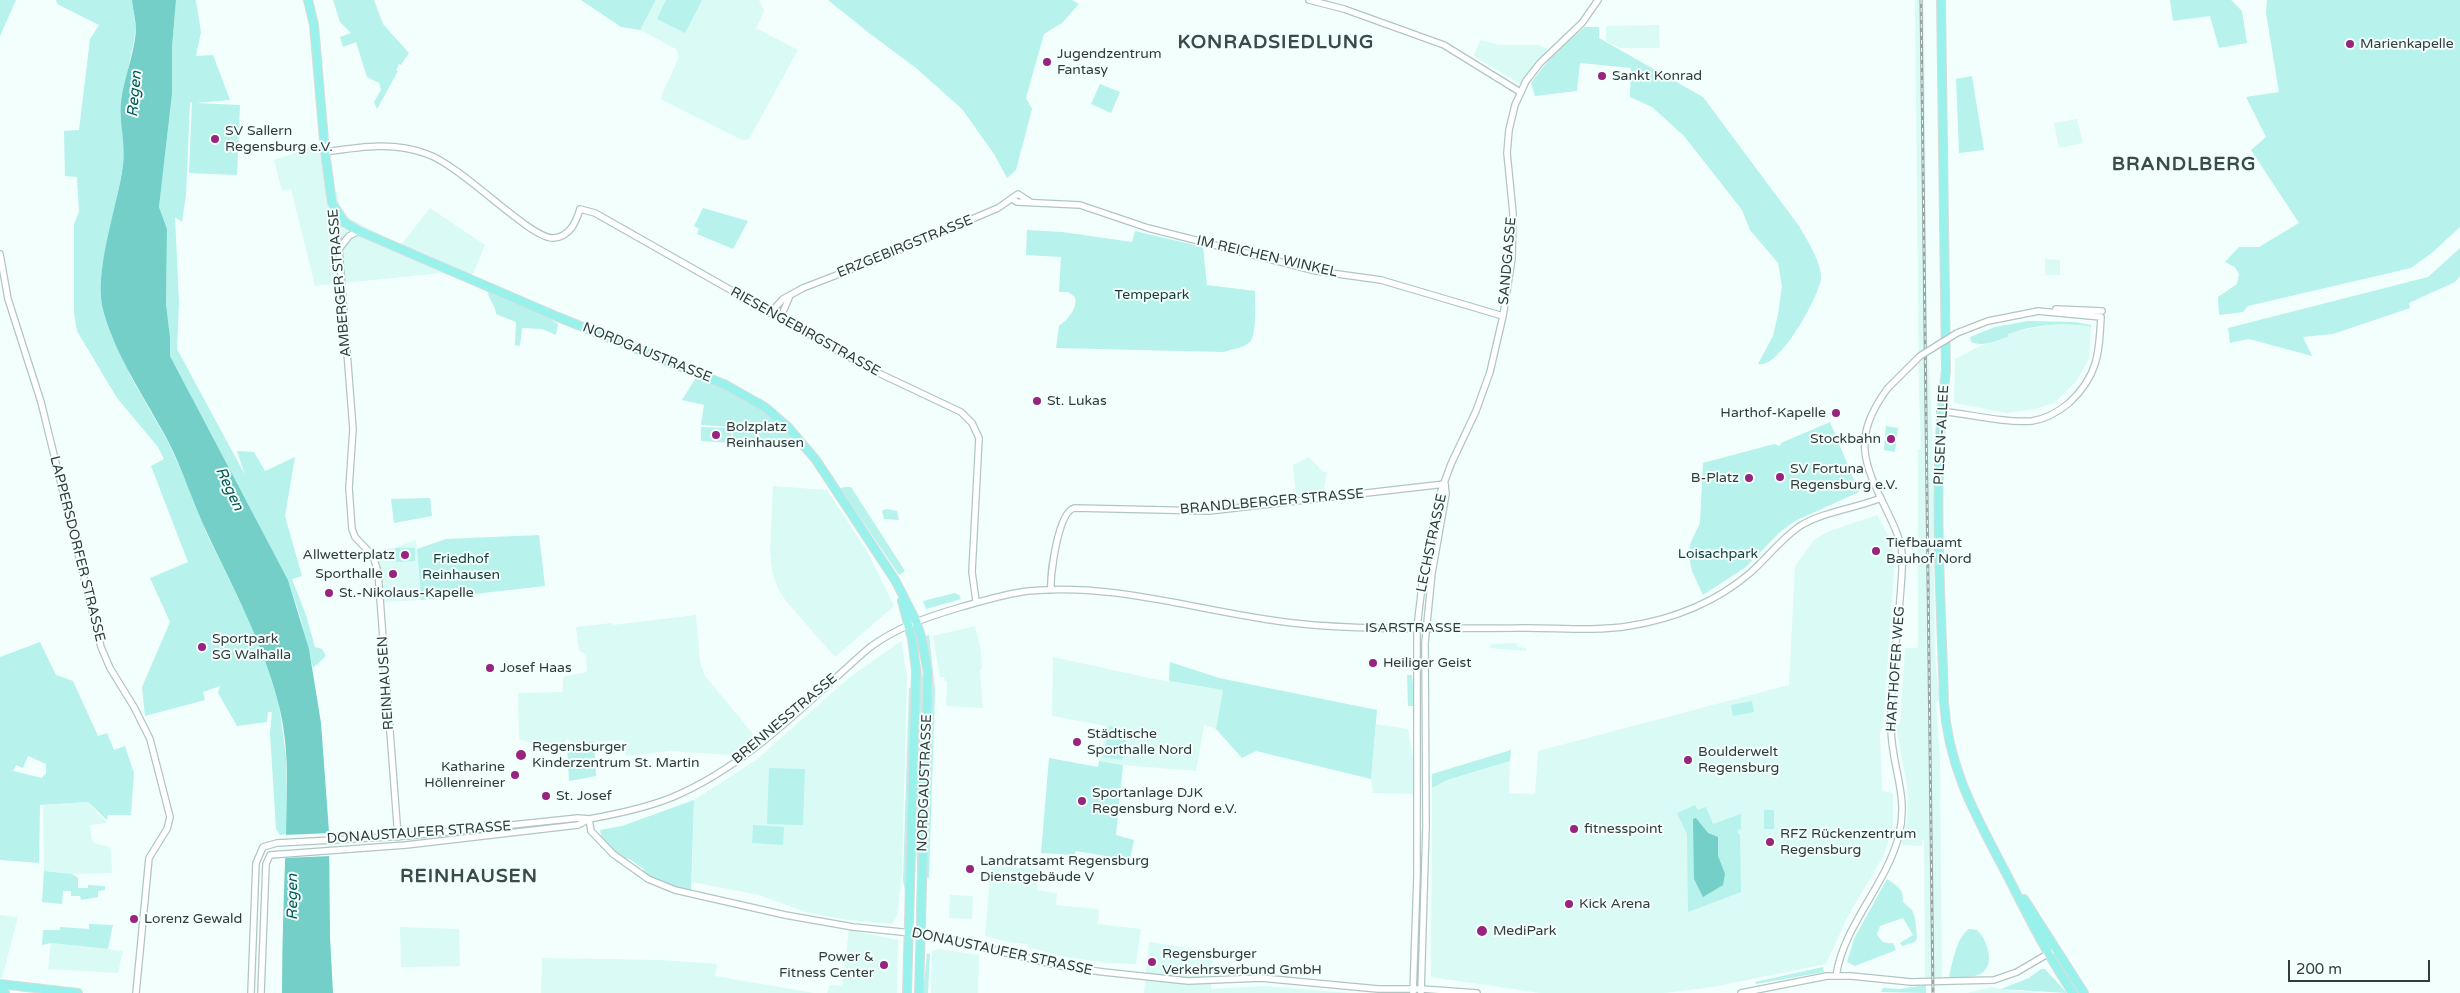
<!DOCTYPE html>
<html>
<head>
<meta charset="utf-8">
<style>
  body { margin:0 }
  #map { position:relative; width:2460px; height:993px; overflow:hidden; background:#f2fffd; font-family:"Varela Round",sans-serif }
  canvas { display:block }
  .scale { position:absolute; left:2288px; top:960px; width:142px; height:22px; box-sizing:border-box; border:2px solid #333c3b; border-top:0; padding-left:6px; font-size:15px; line-height:18px; white-space:nowrap; color:#333c3b; -webkit-text-stroke:4px #f2fffd; paint-order:stroke }
</style>
</head>
<body>
<div id="map">
<canvas width="2460" height="993"></canvas>
<div class="scale">200 m</div>
</div>
<script>
const ctx = document.querySelector('canvas').getContext('2d');
ctx.lineJoin = 'round';
function fillPath(path, color) { ctx.fillStyle = color; ctx.fill(path, 'evenodd'); }
function stroke(path, color, width, dash) { ctx.strokeStyle = color; ctx.lineWidth = width; ctx.lineCap = dash ? 'butt' : 'round'; ctx.setLineDash(dash || []); ctx.stroke(path); }
function label(font, color, halo, rows, align = 'center') {
  ctx.font = font + ' "Varela Round",sans-serif'; ctx.lineWidth = 4; ctx.setLineDash([]); ctx.textBaseline = 'middle'; ctx.strokeStyle = halo; ctx.fillStyle = color; for (const [text, x, y, turn = 0] of rows) {
    ctx.save(); ctx.translate(x, y); ctx.rotate((+turn || 0) * Math.PI / 180); ctx.textAlign = isNaN(turn) ? turn : align; if (halo) ctx.strokeText(text, 0, 0); ctx.fillText(text, 0, 0); ctx.restore();
  }
}
const built = new Path2D(`
  M 656,0 L 759,0 L 764,11 L 756,28 L 798,50 L 749,139 L 742,140 L 660,99 L 679,57 L 676,49 L 640,30 Z
  M 1915,0 L 1924,0 L 1927,332 L 1932,425 L 1935,659 L 1940,700 L 1936,702 L 1940,761 L 1942,977 L 1925,978 L 1924,840 L 1922,840 L 1922,846 L 1901,845 L 1907,821 L 1908,792 L 1896,725 L 1900,724 L 1905,648 L 1918,648 L 1918,449 L 1921,449 L 1919,395 Z
  M 1659,25 L 1660,48 L 1620,48 L 1606,41 L 1606,26 Z
  M 1480,40 L 1499,45 L 1539,45 L 1548,49 L 1520,84 L 1474,56 Z
  M 2077,119 L 2083,143 L 2059,148 L 2054,123 Z
  M 318,145 L 327,190 L 337,192 L 339,204 L 350,219 L 401,245 L 430,208 L 485,245 L 473,274 L 441,273 L 315,286 L 291,189 L 282,191 L 274,160 Z
  M 2045,259 L 2060,260 L 2060,274 L 2066,275 L 1972,276 L 2045,275 Z
  M 2081,324 L 2091,327 L 2089,359 L 2076,382 L 2054,403 L 2035,409 L 2007,413 L 1954,403 L 1955,359 L 1980,346 L 2008,338 L 2007,334 L 2018,331 L 2051,325 Z
  M 1309,457 L 1323,472 L 1327,472 L 1324,490 L 1319,493 L 1296,496 L 1293,465 Z
  M 773,486 L 827,490 L 867,551 L 894,606 L 835,657 L 786,601 L 778,589 L 772,571 L 770,551 Z
  M 1877,515 L 1889,537 L 1895,560 L 1883,727 L 1880,733 L 1882,791 L 1893,793 L 1893,824 L 1884,855 L 1849,914 L 1826,964 L 1713,987 L 1665,993 L 1540,993 L 1431,977 L 1432,788 L 1447,780 L 1510,761 L 1509,793 L 1535,794 L 1538,751 L 1789,685 L 1795,566 L 1814,540 L 1827,532 Z
  M 416,540 L 421,600 L 384,602 L 378,550 L 394,548 Z
  M 696,615 L 700,662 L 705,676 L 753,734 L 753,739 L 730,755 L 671,751 L 626,756 L 624,740 L 572,744 L 567,738 L 564,743 L 535,745 L 519,739 L 518,693 L 563,692 L 563,679 L 565,676 L 584,673 L 587,670 L 586,655 L 579,650 L 576,627 L 612,623 L 613,625 Z
  M 975,626 L 981,651 L 982,669 L 980,670 L 983,708 L 946,706 L 947,681 L 945,681 L 944,677 L 940,677 L 933,636 Z
  M 901,641 L 907,676 L 902,871 L 897,916 L 892,924 L 847,920 L 809,913 L 759,895 L 692,882 L 694,800 L 756,760 L 850,677 Z
  M 1517,643 L 1517,647 L 1526,648 L 1526,651 L 1490,648 L 1491,644 Z
  M 1053,657 L 1154,679 L 1223,690 L 1216,729 L 1204,725 L 1196,771 L 1123,765 L 1099,761 L 1106,726 L 1052,716 Z
  M 1376,724 L 1408,729 L 1413,757 L 1413,794 L 1373,793 L 1371,779 Z
  M 88,802 L 107,823 L 90,825 L 92,841 L 96,844 L 108,846 L 111,850 L 112,873 L 72,874 L 44,871 L 43,805 Z
  M 991,866 L 1039,869 L 1037,890 L 1057,893 L 1056,905 L 1099,909 L 1098,924 L 1141,929 L 1136,964 L 1106,963 L 1060,956 L 1028,947 L 1027,944 L 1008,942 L 985,936 Z
  M 950,895 L 973,896 L 972,919 L 949,918 Z
  M 0,915 L 18,917 L 2,978 L 0,978 Z
  M 400,927 L 459,929 L 460,966 L 401,967 Z
  M 849,930 L 898,940 L 897,993 L 827,993 L 830,985 L 842,986 Z
  M 1149,942 L 1213,952 L 1211,989 L 1264,986 L 1350,993 L 1144,993 Z
  M 51,943 L 123,951 L 118,973 L 48,969 Z
  M 939,949 L 979,955 L 978,993 L 931,993 L 932,951 Z
  M 542,958 L 661,960 L 717,964 L 715,976 L 814,993 L 541,993 Z
  M 1992,987 L 2001,989 L 2038,993 L 1967,993 Z`);
const green = new Path2D(`
  M 0,0 L 16,0 L 0,36 Z
  M 56,0 L 132,0 L 136,30 L 121,104 L 125,144 L 123,165 L 101,284 L 104,312 L 131,377 L 167,440 L 190,489 L 206,532 L 256,635 L 268,669 L 279,705 L 286,757 L 288,820 L 286,834 L 280,835 L 276,829 L 270,733 L 272,712 L 268,712 L 267,722 L 237,726 L 218,693 L 220,686 L 203,692 L 205,700 L 145,716 L 142,687 L 170,622 L 150,578 L 188,562 L 151,466 L 164,459 L 158,447 L 117,398 L 77,331 L 74,314 L 74,224 L 79,212 L 77,177 L 65,176 L 64,131 L 79,130 L 90,39 L 99,25 L 57,4 Z
  M 176,0 L 196,0 L 201,32 L 196,56 L 213,55 L 230,100 L 196,103 L 240,105 L 237,175 L 189,173 L 192,103 L 190,102 L 186,195 L 182,222 L 175,217 L 179,303 L 177,349 L 245,475 L 237,451 L 254,452 L 265,471 L 295,457 L 285,516 L 302,576 L 292,579 L 306,615 L 315,647 L 322,649 L 326,656 L 313,668 L 300,616 L 288,580 L 170,356 L 170,337 L 166,304 L 167,229 L 159,207 L 172,94 L 172,48 Z
  M 333,0 L 374,0 L 383,24 L 409,53 L 401,65 L 399,64 L 396,70 L 398,71 L 377,109 L 374,102 L 381,90 L 379,83 L 367,77 L 356,42 L 343,47 L 340,37 L 351,33 L 340,22 Z
  M 581,0 L 656,0 L 640,30 L 621,27 Z
  M 666,0 L 702,0 L 685,33 L 657,19 Z
  M 828,0 L 1072,0 L 1079,4 L 1062,23 L 1044,34 L 1026,98 L 1032,109 L 1016,170 L 1007,178 L 994,154 L 962,109 L 916,68 L 869,33 Z
  M 2170,0 L 2231,0 L 2242,11 L 2247,43 L 2219,48 L 2210,16 L 2173,21 Z
  M 2267,0 L 2460,0 L 2460,227 L 2433,252 L 2411,268 L 2248,306 L 2243,312 L 2219,315 L 2218,297 L 2237,284 L 2239,274 L 2235,267 L 2225,262 L 2239,247 L 2259,247 L 2299,223 L 2251,150 L 2266,137 L 2246,97 L 2279,92 L 2266,13 Z
  M 1585,27 L 1599,27 L 1599,38 L 1703,97 L 1799,226 C 1806,238 1823,265 1821,279 C 1818,298 1779,370 1758,364 L 1773,336 L 1778,314 L 1782,286 L 1778,263 L 1750,230 L 1742,210 L 1684,136 L 1652,107 L 1630,97 L 1631,68 L 1580,63 L 1577,91 L 1535,96 L 1531,83 C 1546,61 1564,45 1585,27 Z
  M 1972,76 L 1984,150 L 1959,153 L 1956,79 Z
  M 1100,84 L 1120,92 L 1111,113 L 1091,104 Z
  M 703,208 L 748,221 L 733,249 L 697,234 L 699,229 L 694,226 Z
  M 1027,230 L 1062,232 L 1132,242 L 1135,231 L 1203,247 L 1207,285 L 1255,291 C 1255,302 1257,334 1250,342 C 1244,348 1232,349 1224,352 L 1056,348 L 1059,326 C 1067,320 1078,309 1075,297 L 1068,292 L 1059,292 L 1061,257 L 1026,255 Z
  M 2460,248 L 2460,276 L 2455,282 L 2409,303 L 2410,308 L 2333,334 L 2303,337 L 2312,356 L 2249,339 L 2230,343 L 2228,328 L 2428,277 Z
  M 488,292 L 549,318 L 558,324 L 556,335 L 542,329 L 522,328 L 520,346 L 515,345 L 516,322 L 496,314 C 496,305 488,300 488,292 Z
  M 2028,321 L 2075,322 L 2091,325 L 2091,327 C 2066,321 2032,325 2008,334 L 2008,337 C 1996,341 1983,347 1971,342 L 1970,337 L 1995,327 Z
  M 697,376 C 724,388 781,413 793,442 L 774,446 L 732,445 L 733,427 L 701,425 L 704,405 L 682,400 Z
  M 1830,422 L 1859,492 L 1795,521 L 1780,532 L 1746,567 L 1703,595 L 1692,571 L 1689,557 L 1690,544 L 1700,523 L 1703,463 L 1774,444 L 1780,446 L 1781,443 Z
  M 1886,426 L 1898,428 L 1895,452 L 1884,450 Z
  M 701,427 L 732,428 L 731,443 L 701,441 Z
  M 845,487 L 851,487 L 905,571 L 899,575 L 840,488 Z
  M 430,498 L 432,516 L 394,523 L 391,499 Z
  M 886,509 L 897,511 L 899,520 L 884,519 L 882,511 Z
  M 539,535 L 545,586 L 421,600 L 417,549 L 446,539 Z
  M 395,548 L 415,548 L 415,561 L 396,562 Z
  M 955,593 L 959,595 L 961,599 L 926,609 L 923,601 Z
  M 929,635 L 935,690 L 929,878 L 926,878 L 933,674 L 926,636 Z
  M 916,641 L 923,677 L 918,919 L 916,919 L 917,863 L 915,835 Z
  M 40,642 L 56,675 L 73,681 L 98,736 L 107,733 L 114,750 L 125,746 L 134,773 L 131,815 L 108,815 L 107,820 L 88,802 L 40,805 L 39,863 L 0,860 L 0,657 ZM 28,756 L 46,764 L 46,773 L 42,778 L 13,771 L 16,765 L 23,768 Z
  M 1170,662 L 1219,678 L 1377,710 L 1371,779 L 1256,751 L 1242,758 L 1216,729 L 1223,690 L 1169,681 Z
  M 1407,675 L 1412,675 L 1415,706 L 1408,706 Z
  M 909,688 L 911,688 L 905,890 L 903,881 Z
  M 1752,701 L 1754,712 L 1733,716 L 1731,705 Z
  M 1109,726 L 1128,730 L 1122,760 L 1103,757 Z
  M 594,741 L 596,776 L 569,781 L 567,745 Z
  M 1511,750 L 1510,761 L 1447,780 L 1432,788 L 1432,774 Z
  M 1049,758 L 1098,767 L 1099,761 L 1123,765 L 1116,835 L 1134,840 L 1130,860 L 1076,851 L 1074,855 L 1041,853 Z
  M 769,768 L 805,769 L 803,825 L 767,824 Z
  M 694,800 L 691,890 L 673,886 L 642,873 L 644,869 L 628,858 L 626,861 L 602,839 L 600,830 L 622,826 Z
  M 1695,805 L 1698,810 L 1706,807 L 1713,824 L 1741,814 L 1741,829 L 1738,830 L 1738,834 L 1740,834 L 1741,892 L 1688,912 L 1687,834 L 1677,813 Z
  M 1764,810 L 1774,810 L 1774,829 L 1764,829 Z
  M 753,825 L 784,827 L 783,845 L 752,843 Z
  M 44,871 L 72,874 L 78,878 L 78,888 L 88,888 L 88,885 L 105,886 L 105,890 L 98,891 L 98,897 L 81,900 L 80,896 L 71,896 L 71,891 L 63,891 L 62,904 L 42,902 Z
  M 1887,879 L 1896,885 L 1902,892 L 1903,902 L 1912,910 L 1915,918 L 1917,938 L 1915,942 L 1902,946 L 1900,943 L 1913,935 L 1903,918 L 1880,926 L 1877,934 C 1881,942 1885,944 1893,943 L 1896,950 L 1855,966 L 1847,962 L 1854,939 Z
  M 89,924 L 113,925 L 108,949 L 51,943 L 42,945 L 43,930 L 60,930 L 60,927 L 89,929 Z
  M 1969,929 L 1977,930 C 1988,940 1997,968 1978,975 C 1970,978 1958,977 1949,977 C 1952,964 1957,936 1969,929 Z
  M 927,953 L 930,954 L 928,993 L 923,993 Z
  M 1823,967 L 1824,972 L 1756,984 L 1755,982 Z
  M 2041,969 L 2045,969 L 2067,993 L 2001,989 L 2029,978 Z
  M 1926,985 L 1926,993 L 1881,992 L 1883,988 L 1900,989 Z`);
const water = new Path2D(`
  M 132,0 L 176,0 L 172,48 L 172,94 L 159,207 L 167,229 L 166,304 L 170,337 L 170,356 L 288,580 L 309,649 L 321,723 L 329,832 L 330,937 L 333,993 L 282,993 C 282,941 284,889 286,837 C 287,793 290,746 278,702 C 263,643 234,590 208,535 C 193,503 183,470 167,439 C 145,398 117,358 104,313 C 92,274 118,206 123,165 C 126,144 119,123 121,102 C 124,78 134,55 136,31 C 136,21 133,10 132,0 Z
  M 1696,818 L 1708,833 L 1718,837 L 1718,856 L 1725,874 L 1723,885 L 1703,897 L 1694,879 L 1693,819 Z`);
const pier = new Path2D(`
  M 332,833 L 332,856 L 283,858 L 283,835 Z`);
const minor = new Path2D(`
  M 1309,0 L 1344,9 L 1444,45 L 1520,92
  M 325,152 C 359,147 394,141 427,154 C 462,166 529,238 553,238 C 570,237 576,222 580,209 L 595,213 L 870,369 L 961,412 L 972,423 L 979,438 L 972,572 L 976,601
  M 1012,199 L 1017,202 L 1080,205 L 1148,228 L 1316,271 L 1381,280 L 1503,316
  M 334,208 L 339,249 L 353,429 L 349,488 L 352,529 L 355,537 L 373,556 L 378,572 L 398,837
  M 339,249 L 349,236 L 359,231
  M 0,254 L 8,299 L 41,402 L 101,647 L 110,668 L 134,707 L 150,739 L 170,817 L 167,829 L 149,858 L 136,993
  M 2056,309 L 2102,311
  M 770,313 L 783,299 L 803,288 L 873,261 L 998,208 L 1018,194 L 1029,201
  M 780,319 L 789,298
  M 1957,333 L 1988,321 L 2039,311
  M 1940,411 C 1970,414 2002,423 2032,421 C 2046,419 2058,412 2069,403 C 2098,376 2099,354 2101,317 L 2037,311
  M 1051,590 C 1050,574 1058,513 1074,508 L 1209,511 L 1445,484
  M 589,819 L 591,831 L 613,854 L 648,879 L 675,890 L 785,915 L 853,927 L 931,935 L 1061,966 L 1103,972 L 1188,981 L 1261,978 L 1378,989 L 1422,989 L 1477,993
  M 1836,976 C 1844,924 1886,886 1899,835 C 1909,794 1891,766 1891,727 C 1890,685 1897,641 1900,599 C 1901,584 1903,569 1902,554 C 1901,539 1893,524 1887,511 C 1863,462 1852,438 1887,389
  M 251,993 L 256,863 L 263,847 L 277,843 L 407,836 L 578,818 L 589,819
  M 261,993 L 266,864 L 270,855 L 406,845 L 578,825 L 589,819 C 617,814 646,808 673,797 C 749,765 808,701 869,648 C 897,627 927,617 961,607 C 983,601 1004,594 1028,591 C 1118,582 1204,613 1293,623 C 1367,631 1442,628 1517,628 C 1554,627 1591,632 1629,626 C 1673,619 1715,603 1750,573 C 1767,558 1781,539 1800,526 C 1825,511 1854,509 1881,498
  M 1413,993 L 1417,876 L 1417,628 L 1423,577 L 1440,494 L 1451,464 L 1476,411 L 1490,372 L 1503,316 L 1512,259 L 1513,213 L 1507,153 L 1509,130 L 1515,105 L 1526,81 L 1540,63 L 1582,23 L 1598,0
  M 1421,993 L 1426,827 L 1425,643 L 1432,573 L 1446,494 L 1445,484
  M 1741,993 L 1827,976 L 1851,976 L 1911,982 L 1994,980 L 2017,972 L 2056,949`);
const major = new Path2D(`
  M 308,0 L 314,25 L 325,152 L 332,203 L 344,222 L 359,231 L 558,317 L 726,385 L 765,407 L 788,427 L 816,460 L 895,580 L 916,621 L 921,636 L 928,673 L 919,993
  M 1941,0 L 1946,371 C 1932,479 1941,593 1944,702 C 1948,768 1976,816 2006,873 C 2027,914 2047,955 2073,993
  M 902,601 L 912,639 L 916,670 L 907,993
  M 2024,899 L 2084,993
  M 0,984 L 78,993
  M 0,992 L 5,993`);
const rail = new Path2D(`
  M 1921,0 L 1933,993`);
const minorBridge = new Path2D(`
  M 1887,389 L 1920,356 L 1957,333`);
const markers = [
  [2350,44,5,"#992480"],
  [1047,62,5,"#992480"],
  [1602,76,5,"#992480"],
  [215,139,5,"#992480"],
  [1037,401,5,"#992480"],
  [1836,413,5,"#992480"],
  [716,435,5,"#992480"],
  [1891,439,5,"#992480"],
  [1780,477,5,"#992480"],
  [1749,478,5,"#992480"],
  [1876,551,5,"#992480"],
  [405,555,5,"#992480"],
  [393,574,5,"#992480"],
  [329,593,5,"#992480"],
  [202,647,5,"#992480"],
  [1373,663,5,"#992480"],
  [490,668,5,"#992480"],
  [1077,742,5,"#992480"],
  [521,755,6,"#992480"],
  [1688,760,5,"#992480"],
  [515,775,5,"#992480"],
  [546,796,5,"#992480"],
  [1082,801,5,"#992480"],
  [1574,829,5,"#992480"],
  [1770,842,5,"#992480"],
  [970,869,5,"#992480"],
  [1569,904,5,"#992480"],
  [134,919,5,"#992480"],
  [1482,931,6,"#992480"],
  [1152,962,5,"#992480"],
  [884,965,5,"#992480"]
];
const poiNames = [
  ["Marienkapelle",2360,44],
  ["Jugendzentrum",1057,54],
  ["Fantasy",1057,70],
  ["Sankt Konrad",1612,76],
  ["SV Sallern",225,131],
  ["Regensburg e.V.",225,147],
  ["St. Lukas",1047,401],
  ["Harthof-Kapelle",1826,413,"right"],
  ["Bolzplatz",726,427],
  ["Reinhausen",726,443],
  ["Stockbahn",1881,439,"right"],
  ["SV Fortuna",1790,469],
  ["Regensburg e.V.",1790,485],
  ["B-Platz",1739,478,"right"],
  ["Tiefbauamt",1886,543],
  ["Bauhof Nord",1886,559],
  ["Allwetterplatz",395,555,"right"],
  ["Sporthalle",383,574,"right"],
  ["St.-Nikolaus-Kapelle",339,593],
  ["Sportpark",212,639],
  ["SG Walhalla",212,655],
  ["Heiliger Geist",1383,663],
  ["Josef Haas",500,668],
  ["Städtische",1087,734],
  ["Sporthalle Nord",1087,750],
  ["Regensburger",532,747],
  ["Kinderzentrum St. Martin",532,763],
  ["Boulderwelt",1698,752],
  ["Regensburg",1698,768],
  ["Katharine",505,767,"right"],
  ["Höllenreiner",505,783,"right"],
  ["Sportanlage DJK",1092,793],
  ["Regensburg Nord e.V.",1092,809],
  ["St. Josef",556,796],
  ["fitnesspoint",1584,829],
  ["RFZ Rückenzentrum",1780,834],
  ["Regensburg",1780,850],
  ["Landratsamt Regensburg",980,861],
  ["Dienstgebäude V",980,877],
  ["Kick Arena",1579,904],
  ["Lorenz Gewald",144,919],
  ["MediPark",1493,931],
  ["Regensburger",1162,954],
  ["Verkehrsverbund GmbH",1162,970],
  ["Power &",874,957,"right"],
  ["Fitness Center",874,973,"right"]
];
const streetNames = [
  ["ERZGEBIRGSTRASSE",905,247,-22],
  ["IM REICHEN WINKEL",1267,257,13],
  ["SANDGASSE",1508,261,-85],
  ["AMBERGER STRASSE",340,283,-95],
  ["RIESENGEBIRGSTRASSE",805,332,29],
  ["NORDGAUSTRASSE",647,353,22],
  ["PILSEN-ALLEE",1942,435,-87],
  ["BRANDLBERGER STRASSE",1272,502,-5],
  ["LECHSTRASSE",1432,543,-78],
  ["LAPPERSDORFER STRASSE",77,549,76],
  ["ISARSTRASSE",1413,628],
  ["HARTHOFER WEG",1896,669,-86],
  ["REINHAUSEN",386,683,-94],
  ["BRENNESSTRASSE",785,719,-40],
  ["NORDGAUSTRASSE",925,783,-88],
  ["DONAUSTAUFER STRASSE",419,833,-4],
  ["DONAUSTAUFER STRASSE",1002,952,12]
];
const parkNames = [
  ["Tempepark",1152,295],
  ["Loisachpark",1718,554],
  ["Friedhof",461,559],
  ["Reinhausen",461,575]
];
const waterNames = [
  ["Regen",135,94,-85],
  ["Regen",229,489,65],
  ["Regen",293,897,-90]
];
const districtNames = [
  ["KONRADSIEDLUNG",1276,43],
  ["BRANDLBERG",2184,165],
  ["REINHAUSEN",469,877]
];
fillPath(built, '#dafaf6');
fillPath(green, '#b7f2ec');
fillPath(water, '#73cfc7');
fillPath(pier, '#f2fffd');
stroke(minor, '#b0c6c3', 8);
stroke(major, '#dadcdc', 10);
stroke(minor, '#fff', 5.5);
stroke(major, '#98f2eb', 8);
stroke(rail, '#9aa5a3', 3);
stroke(rail, '#f2fffd', 1, [4]);
stroke(minorBridge, '#b0c6c3', 8, []);
stroke(minorBridge, '#fff', 5.5);
for (const [x, y, r, color] of markers) { const dot = new Path2D(); dot.arc(x, y, r, 0, 2 * Math.PI); ctx.fillStyle = color; ctx.fill(dot); stroke(dot, '#f2fffd', 2); }
label('14px', '#333c3b', '#f2fffd', poiNames, 'left');
label('14px', '#333c3b', '#f2fffd', streetNames);
label('14px', '#133e3b', '#f2fffd', parkNames);
label('italic 15px', '#005651', '#f2fffd', waterNames);
ctx.letterSpacing = '1px';
label('bold 19px', '#3a4c4a', '#f2fffd', districtNames);
ctx.letterSpacing = '0px';
</script>
</body>
</html>
